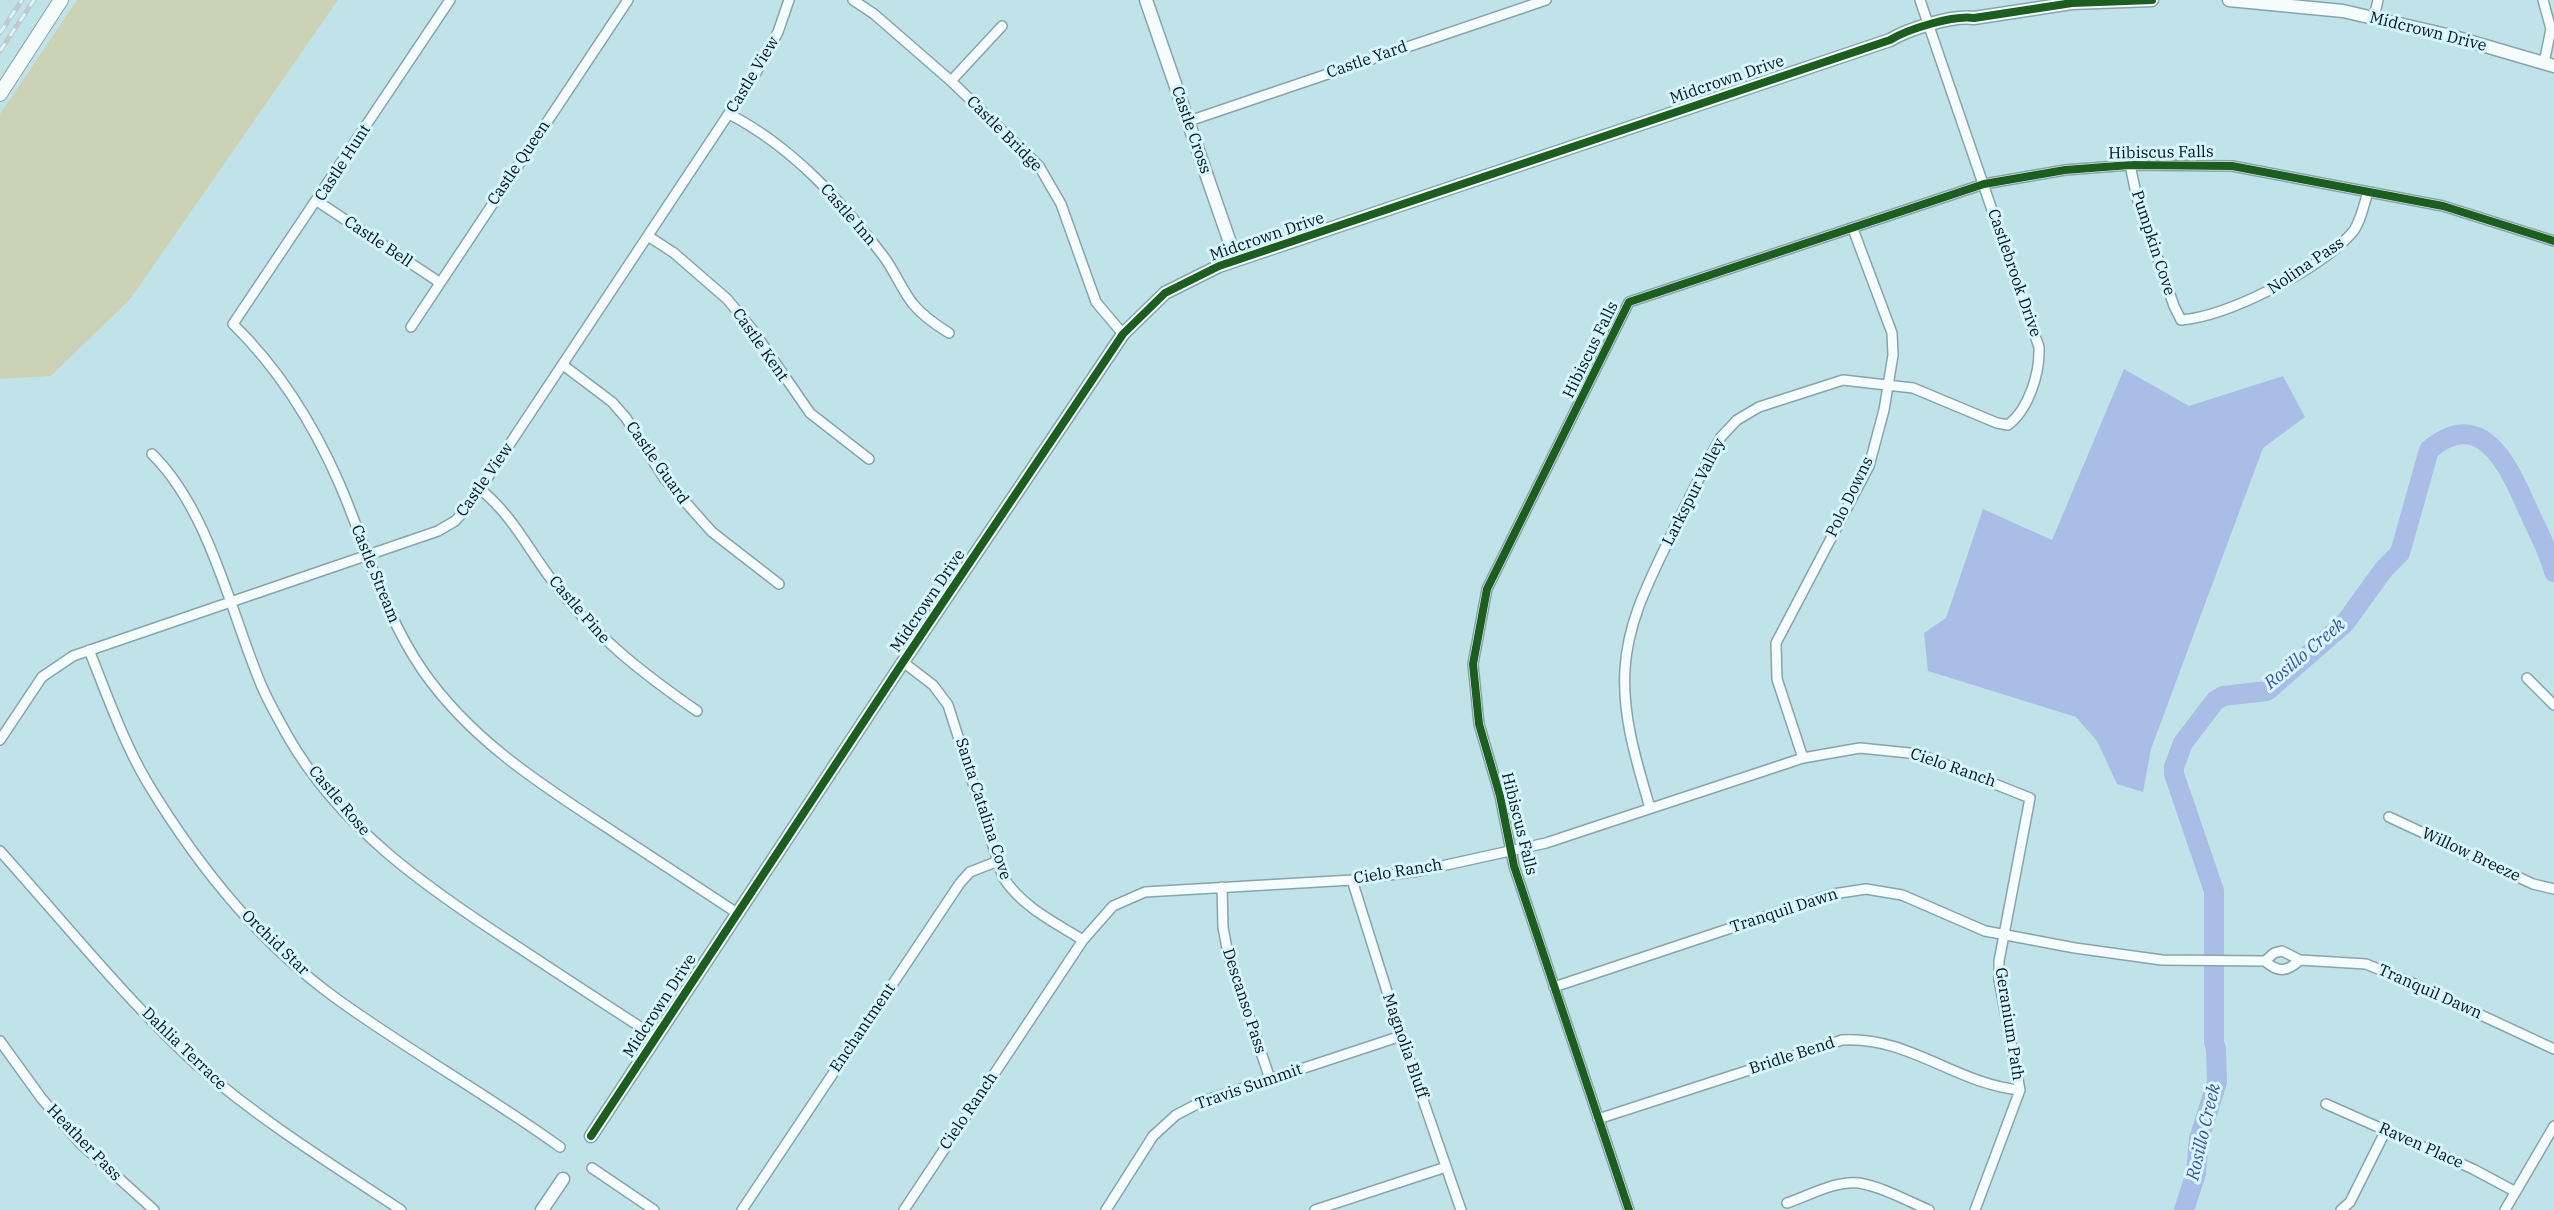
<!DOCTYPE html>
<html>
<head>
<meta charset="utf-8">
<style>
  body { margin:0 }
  canvas { display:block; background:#c0e3ea }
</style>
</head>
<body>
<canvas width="2554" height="1210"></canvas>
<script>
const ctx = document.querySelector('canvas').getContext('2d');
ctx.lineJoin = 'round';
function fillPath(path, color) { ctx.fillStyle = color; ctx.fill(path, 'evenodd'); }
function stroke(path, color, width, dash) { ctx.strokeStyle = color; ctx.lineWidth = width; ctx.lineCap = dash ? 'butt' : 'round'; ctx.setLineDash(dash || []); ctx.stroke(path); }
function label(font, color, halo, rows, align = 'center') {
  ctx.font = font + ' "IBM Plex Serif",serif'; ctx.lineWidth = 6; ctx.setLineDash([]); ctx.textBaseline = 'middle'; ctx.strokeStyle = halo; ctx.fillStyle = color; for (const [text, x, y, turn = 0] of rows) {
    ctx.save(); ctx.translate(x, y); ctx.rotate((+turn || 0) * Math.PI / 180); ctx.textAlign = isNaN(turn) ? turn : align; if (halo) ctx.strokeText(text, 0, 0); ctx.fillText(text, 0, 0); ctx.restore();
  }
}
const green = new Path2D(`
  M 77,0 L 338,0 L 131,298 L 51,376 L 0,379 L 0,114 Z`);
const water = new Path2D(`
  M 2124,369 L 2189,406 L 2283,376 L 2305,417 L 2263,448 L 2151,749 L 2143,792 L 2117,784 L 2097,741 L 2076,717 L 1928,671 L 1924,633 L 1946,618 L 1983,509 L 2052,540 Z`);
const river = new Path2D(`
  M 2184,1210 L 2196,1173 L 2199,1139 L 2217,1082 L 2216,1049 L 2214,1042 L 2214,891 L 2174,774 L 2174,767 L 2183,743 L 2215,701 L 2223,696 L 2267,691 L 2345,623 L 2384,569 L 2400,553 L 2429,450 C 2484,404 2510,470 2529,512 C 2538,532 2549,551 2554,572`);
const minor = new Path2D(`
  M 450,0 L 233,324 C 280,370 314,425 340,485 C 367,548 383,613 423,671 C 469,737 534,780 600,823 C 646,853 691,883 737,913
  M 853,0 L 874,14 L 951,81 L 1039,166 L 1061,204 L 1096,302 L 1123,334
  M 2543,0 L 2551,29 L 2544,63
  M 2374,18 L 2378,0
  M 951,81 L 1002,26
  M 729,114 C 793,147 841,201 884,257 C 895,272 902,290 913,304 C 923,316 936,325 949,333
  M 1189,121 L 1546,0
  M 2130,165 L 2137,198 L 2174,306 L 2181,320 C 2229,316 2318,270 2351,234 C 2360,225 2364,204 2368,192
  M 317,201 L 439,282
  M 648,236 L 674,253 L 727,299 L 752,329 L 810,413 L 869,459
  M 411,327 L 628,0
  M 563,365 L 612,402 L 626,418 L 664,478 L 712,532 L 779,584
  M 152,454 C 209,510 230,610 260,682 C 267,700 278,718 287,735 C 340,828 427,888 515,945 C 562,976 609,1007 656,1037
  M 480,489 C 512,515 527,547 551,579 C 591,633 642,673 697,711
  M 89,650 C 107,695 123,741 147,782 C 197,865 258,942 337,999 C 409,1051 488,1095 560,1147
  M 903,662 L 933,685 L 948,705 L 1003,877 C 1022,907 1054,922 1083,940
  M 2527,678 L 2554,705
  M 0,740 L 42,677 L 73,656 L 438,531 L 455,521 L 468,507 L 757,71 L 778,32 L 789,0
  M 1803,758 L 1777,679 L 1776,643 L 1869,466 L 1884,410 L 1893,355 L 1892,333 L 1853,229
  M 1650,808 C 1637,763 1622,717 1625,669 C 1628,618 1652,576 1673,531 C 1689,499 1704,467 1721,437 L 1737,420 L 1759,407 L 1843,380 L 1913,388 L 1997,423 L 2008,425 C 2029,409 2040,373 2039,347 L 1920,0
  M 2389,817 L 2533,884 L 2554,889
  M 0,851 C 64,922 126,1000 197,1065 C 260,1120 331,1164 401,1210
  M 1352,880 L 1401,1036 L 1461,1210
  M 1222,887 L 1223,927 L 1228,954 L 1270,1079
  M 2265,961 C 2278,973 2287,972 2300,960
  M 1554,987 L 1833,894 L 1866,889 L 1902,895 L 1985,931 L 2075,948 L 2162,960 L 2265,961 L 2274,953 L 2282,951 L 2300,960 L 2366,964 L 2412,983 L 2554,1049
  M 0,1041 L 42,1099 L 81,1144 L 154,1210
  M 2326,1104 L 2473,1169 L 2514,1191
  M 1598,1119 L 1842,1040 C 1909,1036 1956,1084 2020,1090
  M 592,1168 L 654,1210
  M 1787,1203 C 1808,1196 1836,1180 1859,1183 C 1883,1187 1907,1201 1929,1210
  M 742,1210 L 960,883 L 970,872 L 998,861
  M 904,1210 L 1083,940 L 1113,906 L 1145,892 L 1352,880 L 1419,871 L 1546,843 L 1803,758 L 1860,748 L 1919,754 L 2030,798 L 1999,961 L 1999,980 L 2020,1090 L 1975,1210
  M 1106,1210 L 1153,1136 L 1176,1115 L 1201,1102 L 1401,1036
  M 1315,1210 L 1446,1167
  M 1629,1210 L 1514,866 L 1500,796 L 1479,724 L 1473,664 L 1487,589 L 1629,302 L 1984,184 L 2065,170 L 2130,165 L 2232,166 L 2443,206 L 2554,241
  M 2341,1210 L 2350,1202 L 2386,1130
  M 2505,1210 L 2554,1126`);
const tertiary = new Path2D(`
  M 1146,0 L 1236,260
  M 2229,0 L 2343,11 L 2451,36 L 2554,66
  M 591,1136 L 903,662 L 1123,334 L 1165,293 L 1219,266 L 1890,40 C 1908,29 1953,15 1974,18 L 2072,3 L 2152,0
  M 542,1210 L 563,1179`);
const secondary = new Path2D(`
  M 0,94 L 61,0`);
const rail = new Path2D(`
  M 0,33 L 22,0
  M 0,51 L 34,0`);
const cycleway = new Path2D(`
  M 591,1136 L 903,662 L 1123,334 L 1165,293 L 1219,266 L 1890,40 C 1908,29 1953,15 1974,18 L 2072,3 L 2152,0
  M 1629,1210 L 1514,866 L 1500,796 L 1479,724 L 1473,664 L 1487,589 L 1629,302 L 1984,184 L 2065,170 L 2130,165 L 2232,166 L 2443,206 L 2554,241`);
const streetNames = [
  ["Midcrown Drive",2428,32,14],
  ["Castle Yard",1367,60,-19],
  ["Castle View",753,75,-59],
  ["Midcrown Drive",1727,80,-19],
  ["Castle Cross",1191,130,71],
  ["Castle Bridge",1004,134,45],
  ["Hibiscus Falls",2161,153,-1],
  ["Castle Hunt",343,163,-57],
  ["Castle Queen",519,163,-56],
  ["Castle Inn",848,215,49],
  ["Midcrown Drive",1267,237,-19],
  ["Castle Bell",378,242,34],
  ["Pumpkin Cove",2153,243,72],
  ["Nolina Pass",2306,266,-34],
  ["Castlebrook Drive",2014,273,71],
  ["Castle Kent",760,345,55],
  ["Hibiscus Falls",1591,350,-64],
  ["Castle Guard",657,463,55],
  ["Castle View",485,480,-55],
  ["Larkspur Valley",1694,492,-63],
  ["Polo Downs",1850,497,-64],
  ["Castle Stream",375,574,68],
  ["Midcrown Drive",928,601,-56],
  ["Castle Pine",579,610,49],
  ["Cielo Ranch",1953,768,19],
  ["Castle Rose",339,801,50],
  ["Santa Catalina Cove",983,809,72],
  ["Hibiscus Falls",1519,824,76],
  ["Willow Breeze",2471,855,25],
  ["Cielo Ranch",1398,872,-9],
  ["Tranquil Dawn",1784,911,-18],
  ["Orchid Star",275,943,44],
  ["Tranquil Dawn",2430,992,24],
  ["Descanso Pass",1244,1001,72],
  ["Midcrown Drive",660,1006,-57],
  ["Geranium Path",2009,1024,81],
  ["Enchantment",863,1028,-56],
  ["Magnolia Bluff",1405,1046,71],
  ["Dahlia Terrace",184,1049,44],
  ["Bridle Bend",1792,1056,-18],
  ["Travis Summit",1249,1087,-19],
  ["Cielo Ranch",969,1111,-56],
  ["Heather Pass",84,1143,46],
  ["Raven Place",2421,1146,24]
];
const waterNames = [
  ["Rosillo Creek",2305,654,-40],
  ["Rosillo Creek",2204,1132,-77]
];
fillPath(green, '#ccd2b5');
fillPath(water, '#a9bde6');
stroke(river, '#a9bde6', 20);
stroke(minor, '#86a5ab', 12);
stroke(tertiary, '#86a5ab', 15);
stroke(secondary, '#86a5ab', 16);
stroke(minor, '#f6fbfc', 9);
stroke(tertiary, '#f6fbfc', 12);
stroke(secondary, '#f6fbfc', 14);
stroke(rail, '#c0cacb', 5);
stroke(rail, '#d7f5fc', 3, [9]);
stroke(cycleway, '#1b5e20', 8);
label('16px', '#001318', '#d7f5fc', streetNames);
label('italic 18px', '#424f93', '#d7f5fc', waterNames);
</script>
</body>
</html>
